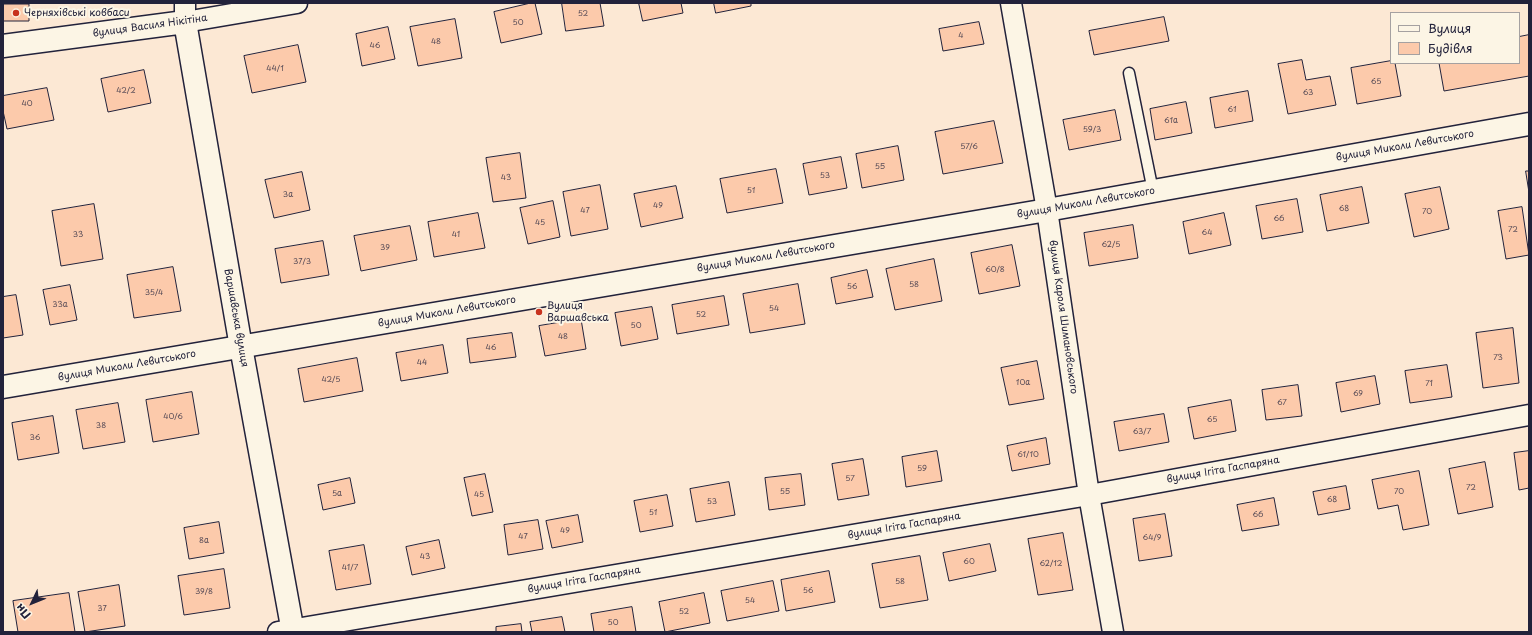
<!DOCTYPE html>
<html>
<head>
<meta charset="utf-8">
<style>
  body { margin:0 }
  #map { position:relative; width:1532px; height:635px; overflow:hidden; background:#fce8d4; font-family:"Playpen Sans",sans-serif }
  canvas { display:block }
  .frame { position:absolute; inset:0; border:4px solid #22223b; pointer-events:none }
  .legend { position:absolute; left:1390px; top:12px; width:130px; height:52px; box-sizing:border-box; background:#fcf5e5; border:1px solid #a5a1a1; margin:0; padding:5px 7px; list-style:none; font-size:12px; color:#22223b }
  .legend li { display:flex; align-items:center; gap:8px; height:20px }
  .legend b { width:20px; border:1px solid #a5a1a1 }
  .north { position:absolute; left:12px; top:583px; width:40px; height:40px; -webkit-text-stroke:3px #fcf5e5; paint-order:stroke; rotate:227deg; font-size:11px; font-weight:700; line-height:16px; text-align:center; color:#22223b }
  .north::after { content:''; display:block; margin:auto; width:14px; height:18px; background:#22223b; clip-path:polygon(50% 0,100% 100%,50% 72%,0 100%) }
</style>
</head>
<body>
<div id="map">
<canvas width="1532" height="635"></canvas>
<div class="frame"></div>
<ul class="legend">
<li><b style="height:5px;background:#fcf5e5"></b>Вулиця</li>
<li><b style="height:11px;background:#fccaab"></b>Будівля</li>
</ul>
<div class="north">Пн</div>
</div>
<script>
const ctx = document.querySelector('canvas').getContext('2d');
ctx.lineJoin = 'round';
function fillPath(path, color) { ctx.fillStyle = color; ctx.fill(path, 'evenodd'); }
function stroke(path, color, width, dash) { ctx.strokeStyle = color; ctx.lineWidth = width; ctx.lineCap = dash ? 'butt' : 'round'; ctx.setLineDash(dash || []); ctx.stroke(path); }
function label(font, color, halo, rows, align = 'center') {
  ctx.font = font + ' "Playpen Sans",sans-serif'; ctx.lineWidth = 4; ctx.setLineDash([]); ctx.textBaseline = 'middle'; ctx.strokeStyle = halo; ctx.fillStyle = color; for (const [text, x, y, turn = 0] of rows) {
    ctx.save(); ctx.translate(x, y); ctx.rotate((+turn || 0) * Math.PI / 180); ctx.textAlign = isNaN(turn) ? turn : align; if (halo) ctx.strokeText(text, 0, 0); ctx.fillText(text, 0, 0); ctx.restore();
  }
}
const building = new Path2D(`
  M 531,3 L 535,3 L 542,34 L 501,43 L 494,12 Z
  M 562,3 L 600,3 L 604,26 L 566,31 Z
  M 639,3 L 681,3 L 683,13 L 643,21 Z
  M 714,3 L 751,3 L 751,6 L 716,13 Z
  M 3,4 L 29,4 L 29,21 L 3,21 Z
  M 1164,17 L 1169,41 L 1094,55 L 1089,31 Z
  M 455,19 L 462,58 L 418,66 L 410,27 Z
  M 979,22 L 984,44 L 943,51 L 939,29 Z
  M 388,27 L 395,59 L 362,66 L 356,34 Z
  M 1529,35 L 1529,76 L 1444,91 L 1439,63 L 1519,63 L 1519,37 Z
  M 298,45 L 306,82 L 252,93 L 244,56 Z
  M 1302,60 L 1306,80 L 1330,76 L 1336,105 L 1288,114 L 1278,64 Z
  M 1391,61 L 1391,63 L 1395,63 L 1401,96 L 1357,104 L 1351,68 Z
  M 144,70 L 151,103 L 108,112 L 101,79 Z
  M 47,88 L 54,120 L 7,129 L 3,111 L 3,96 Z
  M 1248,91 L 1253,121 L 1215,128 L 1210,98 Z
  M 1186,102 L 1192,133 L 1155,140 L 1150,109 Z
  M 1115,110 L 1121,140 L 1069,150 L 1063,120 Z
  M 994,121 L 1003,163 L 943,174 L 935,132 Z
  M 898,146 L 904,180 L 862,188 L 856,154 Z
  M 520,153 L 526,198 L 493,202 L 486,158 Z
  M 841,157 L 847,188 L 809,195 L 803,164 Z
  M 776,169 L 783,203 L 727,213 L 720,179 Z
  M 1526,171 L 1529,171 L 1529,192 Z
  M 302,172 L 310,210 L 274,218 L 265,180 Z
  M 600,185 L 608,229 L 571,236 L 563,192 Z
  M 676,186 L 683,218 L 641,227 L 634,194 Z
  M 1362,187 L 1369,223 L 1327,231 L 1320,195 Z
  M 1440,187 L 1449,229 L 1414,237 L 1405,194 Z
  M 1297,199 L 1303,232 L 1262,239 L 1256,206 Z
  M 553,201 L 560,237 L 528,244 L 520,208 Z
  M 94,204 L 103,259 L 61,266 L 52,211 Z
  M 1522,207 L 1529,255 L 1506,259 L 1498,211 Z
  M 478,213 L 485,248 L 434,257 L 428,222 Z
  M 1224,213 L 1231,245 L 1189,254 L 1183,222 Z
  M 1133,225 L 1138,258 L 1089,266 L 1084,233 Z
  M 410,226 L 417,260 L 361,271 L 354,236 Z
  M 323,241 L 329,275 L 281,283 L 275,249 Z
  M 1012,245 L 1020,286 L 979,294 L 971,253 Z
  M 934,259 L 942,301 L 895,310 L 886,269 Z
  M 173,267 L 181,311 L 134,318 L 127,275 Z
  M 867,270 L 873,297 L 836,304 L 831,278 Z
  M 798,284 L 805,324 L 750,333 L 743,294 Z
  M 70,285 L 77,320 L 50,325 L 43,290 Z
  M 16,295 L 23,335 L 3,338 L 3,297 Z
  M 724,296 L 729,325 L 677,334 L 672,305 Z
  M 652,307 L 658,339 L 621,346 L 615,313 Z
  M 581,319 L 586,349 L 545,356 L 539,326 Z
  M 1513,328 L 1519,383 L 1483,388 L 1476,333 Z
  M 512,333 L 516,357 L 470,363 L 467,339 Z
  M 443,345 L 448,373 L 401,381 L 396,353 Z
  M 357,358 L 363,391 L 304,402 L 298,369 Z
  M 1037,361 L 1044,399 L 1009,405 L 1001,368 Z
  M 1447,365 L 1452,397 L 1410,403 L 1405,371 Z
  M 1375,376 L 1380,404 L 1341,412 L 1336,383 Z
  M 1298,385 L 1302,416 L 1266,420 L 1262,390 Z
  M 192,392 L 199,434 L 153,442 L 146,400 Z
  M 1231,400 L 1236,431 L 1194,439 L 1188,408 Z
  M 118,403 L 125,442 L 83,449 L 76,410 Z
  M 1164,414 L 1169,442 L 1119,451 L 1114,422 Z
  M 53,416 L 59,453 L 18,460 L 12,423 Z
  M 1046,438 L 1050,464 L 1012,471 L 1007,446 Z
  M 937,451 L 942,481 L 906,487 L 902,457 Z
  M 1529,451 L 1529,488 L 1519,490 L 1514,453 Z
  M 863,459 L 869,495 L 838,500 L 832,464 Z
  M 1485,462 L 1493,507 L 1458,514 L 1449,469 Z
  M 1419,471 L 1429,525 L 1403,530 L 1398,505 L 1378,509 L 1372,480 Z
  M 485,474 L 493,512 L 472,516 L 464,478 Z
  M 801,474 L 805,505 L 769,510 L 765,478 Z
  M 350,478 L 355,503 L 323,510 L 318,485 Z
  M 729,482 L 735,515 L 696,522 L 690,489 Z
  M 1346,486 L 1350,509 L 1318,515 L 1313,492 Z
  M 667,495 L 673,526 L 640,532 L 634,501 Z
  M 1274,498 L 1279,525 L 1242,531 L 1237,505 Z
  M 1165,514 L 1172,556 L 1139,561 L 1133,519 Z
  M 578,515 L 583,542 L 552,548 L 546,521 Z
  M 538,520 L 543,549 L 508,555 L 504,525 Z
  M 219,522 L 224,553 L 189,559 L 184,528 Z
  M 1063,533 L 1073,590 L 1038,595 L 1028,539 Z
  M 439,540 L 445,568 L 412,575 L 406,547 Z
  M 990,544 L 996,571 L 949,581 L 943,553 Z
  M 364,545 L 371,584 L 336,590 L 329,551 Z
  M 920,556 L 928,600 L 880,608 L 872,564 Z
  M 224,569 L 230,608 L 184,615 L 178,576 Z
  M 829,571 L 835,602 L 786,611 L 781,580 Z
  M 773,581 L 779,611 L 727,621 L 721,591 Z
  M 119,585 L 125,626 L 85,632 L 78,592 Z
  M 69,593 L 75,632 L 18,632 L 13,601 Z
  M 704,593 L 710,623 L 665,632 L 659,602 Z
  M 632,607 L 636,632 L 594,632 L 591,614 Z
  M 562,617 L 565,632 L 532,632 L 530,622 Z
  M 521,624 L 522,632 L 496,632 L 496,627 Z`);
const service = new Path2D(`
  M 1129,73 L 1153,191`);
const minor = new Path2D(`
  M 185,3 L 185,22 L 297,3
  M 1011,3 L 1047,210 L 1089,495 L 1113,632
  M 278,632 L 1089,495 L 1529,415`);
const tertiary = new Path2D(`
  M 3,46 L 185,22 L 241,347 L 293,632`);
const secondary = new Path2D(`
  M 3,387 L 1047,210 L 1529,124`);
const markers = [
  [16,13,4,"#c8321e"],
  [539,312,4,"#c8321e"]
];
const numberNames = [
  ["52",583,14],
  ["50",518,23],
  ["4",961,36],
  ["48",436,42],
  ["46",375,46],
  ["44/1",275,69],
  ["65",1376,82],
  ["42/2",126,91],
  ["63",1308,93],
  ["40",27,104],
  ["61",1232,110],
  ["61а",1171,121],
  ["59/3",1092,130],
  ["57/6",969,147],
  ["55",880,167],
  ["53",825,176],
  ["43",506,178],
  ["51",751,191],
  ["3а",288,195],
  ["49",658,206],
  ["68",1344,209],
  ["47",585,211],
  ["70",1427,212],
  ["66",1279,219],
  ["45",540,223],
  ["72",1513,230],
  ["64",1207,233],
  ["33",78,235],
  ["41",456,235],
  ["62/5",1111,245],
  ["39",385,248],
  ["37/3",302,262],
  ["60/8",995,270],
  ["58",914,285],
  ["56",852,287],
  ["35/4",154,293],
  ["33а",60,305],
  ["54",774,309],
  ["52",701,315],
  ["50",636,326],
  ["48",563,337],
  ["46",491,348],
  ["73",1498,358],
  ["44",422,363],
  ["42/5",331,380],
  ["10а",1023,383],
  ["71",1429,384],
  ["69",1358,394],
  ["67",1282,403],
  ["40/6",173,417],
  ["65",1212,420],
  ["38",101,426],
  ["63/7",1142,432],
  ["36",35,438],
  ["61/10",1028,455],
  ["59",922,469],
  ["57",850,479],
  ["72",1471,488],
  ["55",785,492],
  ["70",1399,492],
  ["5а",337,494],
  ["45",479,495],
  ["68",1332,500],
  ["53",712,502],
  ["51",653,513],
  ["66",1258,515],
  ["49",565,531],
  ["47",523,537],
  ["64/9",1152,538],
  ["8а",204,541],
  ["43",425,557],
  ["60",969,562],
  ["62/12",1051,564],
  ["41/7",350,568],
  ["58",900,582],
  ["56",808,591],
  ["39/8",204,592],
  ["54",750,601],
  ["37",102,609],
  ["52",684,612],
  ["50",613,623]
];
const poiNames = [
  ["Черняхівські ковбаси",24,13],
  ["Вулиця",547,306],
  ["Варшавська",547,318]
];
const streetNames = [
  ["вулиця Василя Нікітіна",150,26,-8],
  ["вулиця Миколи Левитського",1405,146,-10],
  ["вулиця Миколи Левитського",1086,203,-10],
  ["вулиця Миколи Левитського",766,257,-10],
  ["вулиця Миколи Левитського",447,312,-10],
  ["вулиця Кароля Шимановського",1063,317,82],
  ["Варшавська вулиця",236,318,80],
  ["вулиця Миколи Левитського",127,366,-10],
  ["вулиця Ігіта Гаспаряна",1223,470,-10],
  ["вулиця Ігіта Гаспаряна",904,526,-10],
  ["вулиця Ігіта Гаспаряна",584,580,-10]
];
fillPath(building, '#fccaab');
stroke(building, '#22223b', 1);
stroke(service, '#22223b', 13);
stroke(minor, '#22223b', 23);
stroke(tertiary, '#22223b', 25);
stroke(secondary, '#22223b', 25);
stroke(service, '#fcf5e5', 10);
stroke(minor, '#fcf5e5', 20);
stroke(tertiary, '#fcf5e5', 22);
stroke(secondary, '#fcf5e5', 22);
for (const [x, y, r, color] of markers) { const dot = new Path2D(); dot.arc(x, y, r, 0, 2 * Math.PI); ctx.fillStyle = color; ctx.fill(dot); stroke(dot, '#fcf5e5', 1.5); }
label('8px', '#584c57', null, numberNames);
label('10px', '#22223b', '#fcf5e5', poiNames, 'left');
label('10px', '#22223b', '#fcf5e5', streetNames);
</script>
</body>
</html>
